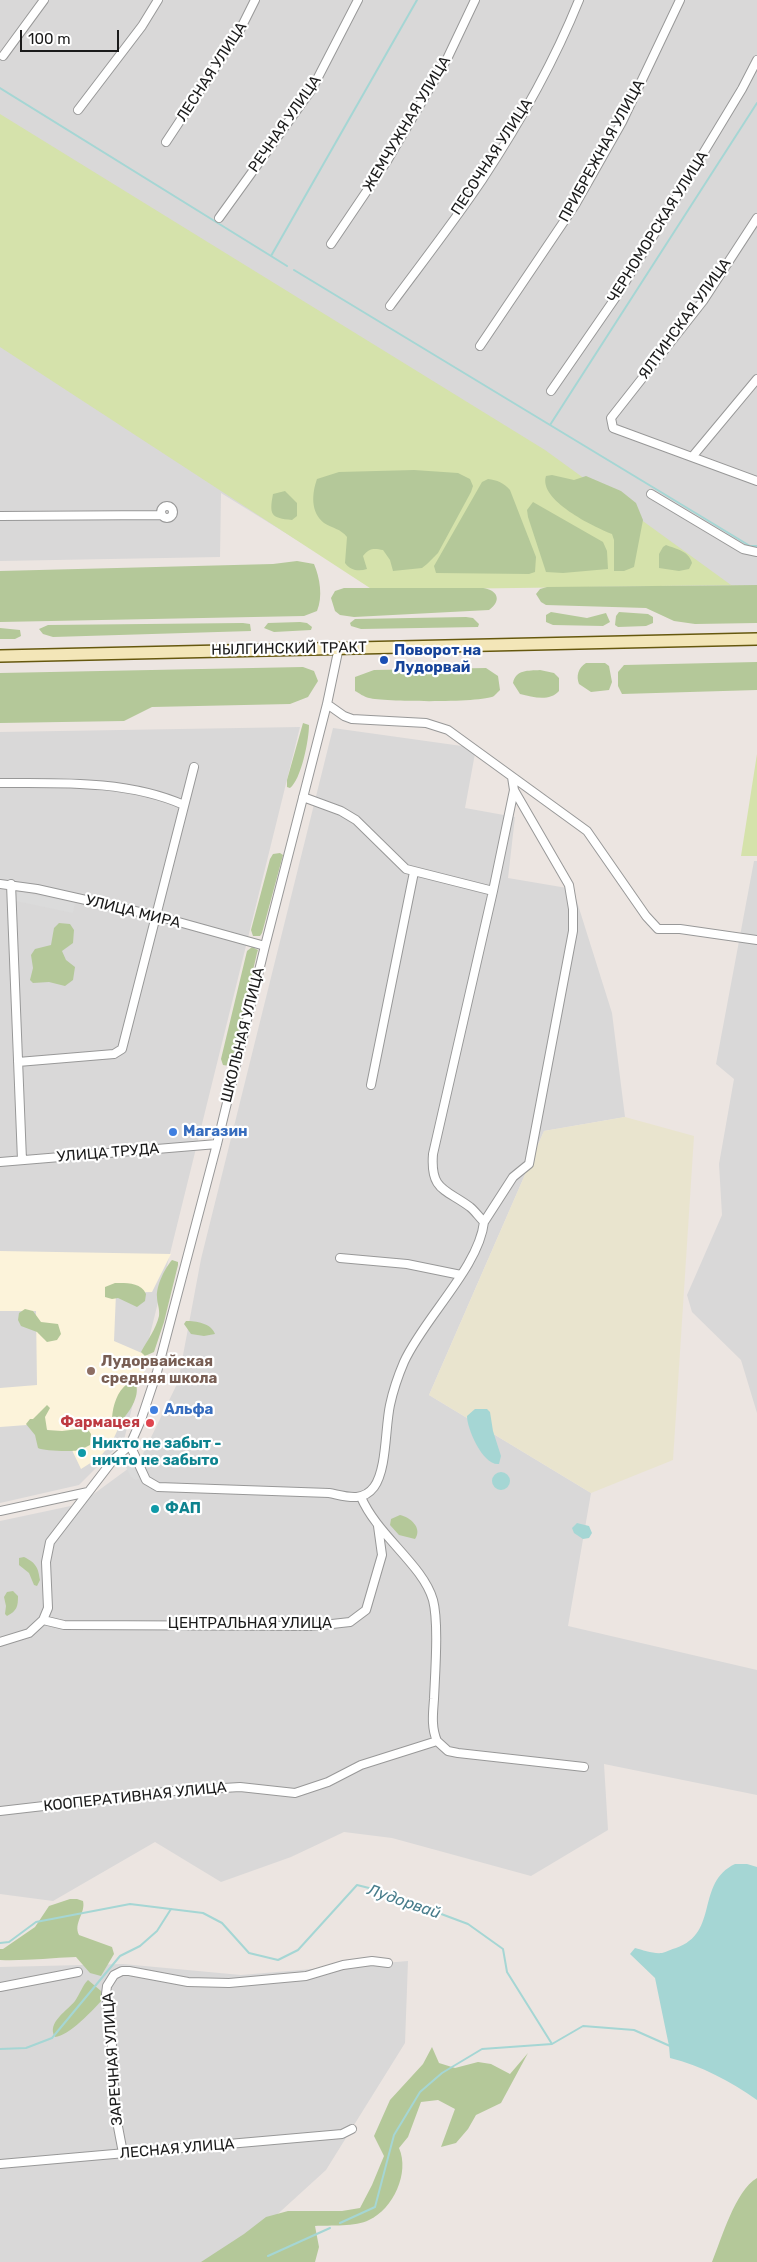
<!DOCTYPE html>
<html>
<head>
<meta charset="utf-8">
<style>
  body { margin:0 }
  #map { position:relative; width:757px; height:2262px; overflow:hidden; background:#ece5e1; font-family:Rubik,sans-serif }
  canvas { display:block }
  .scale { position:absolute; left:20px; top:30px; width:99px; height:22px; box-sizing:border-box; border:2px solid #1b1b1b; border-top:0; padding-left:6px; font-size:15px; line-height:18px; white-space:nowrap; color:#1b1b1b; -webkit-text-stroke:4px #fff; paint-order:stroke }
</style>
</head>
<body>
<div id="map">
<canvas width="757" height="2262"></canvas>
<div class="scale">100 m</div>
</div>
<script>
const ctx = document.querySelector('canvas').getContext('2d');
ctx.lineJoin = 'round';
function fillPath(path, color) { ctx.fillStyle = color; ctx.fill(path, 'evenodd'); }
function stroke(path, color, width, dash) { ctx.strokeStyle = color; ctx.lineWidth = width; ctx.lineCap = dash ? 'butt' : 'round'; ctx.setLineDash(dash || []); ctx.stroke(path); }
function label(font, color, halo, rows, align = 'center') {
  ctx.font = font + ' Rubik,sans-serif'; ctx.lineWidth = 4.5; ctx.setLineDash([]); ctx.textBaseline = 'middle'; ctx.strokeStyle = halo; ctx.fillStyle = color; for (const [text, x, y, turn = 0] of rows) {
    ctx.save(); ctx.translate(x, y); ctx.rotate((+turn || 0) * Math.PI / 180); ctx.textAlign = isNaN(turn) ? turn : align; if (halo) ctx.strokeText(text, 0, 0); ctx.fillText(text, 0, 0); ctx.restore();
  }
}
const residential = new Path2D(`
  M 0,0 L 757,0 L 757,585 L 371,586 L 221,493 L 220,557 L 0,561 Z
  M 300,727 L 124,1440 L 79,1485 L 0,1503 L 0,732 Z
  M 333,728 L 476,748 L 465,808 L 515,817 L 508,878 L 573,889 L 612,1013 L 625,1117 L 544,1131 L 429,1395 L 591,1493 L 568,1626 L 757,1670 L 757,1795 L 604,1764 L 608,1830 L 531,1876 L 392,1838 L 344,1832 L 291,1857 L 221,1882 L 155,1842 L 53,1901 L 0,1894 L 0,1521 L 80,1504 L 140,1460 L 178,1382 L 201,1259 Z
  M 754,861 L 757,861 L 757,1413 L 741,1360 L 692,1312 L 687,1295 L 722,1215 L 719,1164 L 734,1079 L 716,1064 Z
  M 408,1961 L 405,2043 L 326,2170 L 225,2262 L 0,2262 L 0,1967 L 123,1964 L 241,1975 Z`);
const education = new Path2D(`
  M 0,1251 L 171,1254 L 152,1292 L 116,1293 L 114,1341 L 151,1357 L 112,1442 L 100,1457 L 81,1469 L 71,1448 L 40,1424 L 0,1427 L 0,1388 L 37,1385 L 36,1311 L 0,1311 Z`);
const farmland = new Path2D(`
  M 625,1117 L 694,1136 L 673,1460 L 591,1493 L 429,1395 L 544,1131 Z`);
const grass = new Path2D(`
  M 0,114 L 545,450 L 731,585 L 373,590 L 0,347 Z
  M 757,754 L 757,856 L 741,856 Z`);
const forest = new Path2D(`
  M 414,470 L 458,473 L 470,479 L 473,486 L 471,492 L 438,553 L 427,564 L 422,568 L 393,571 L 390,560 L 383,550 C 374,548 369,548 363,556 L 367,569 C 358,572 350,570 345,563 L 347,537 C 341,529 332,528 324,523 C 310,512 312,493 317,479 L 339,472 Z
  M 552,475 L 574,480 L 586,476 L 621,491 L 636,503 L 643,520 L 634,567 L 624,571 L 614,571 L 614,540 L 612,534 C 594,527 538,500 546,476 Z
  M 488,479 C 497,480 504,483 510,490 L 536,557 L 535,572 L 529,574 L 436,573 L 434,566 L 482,482 Z
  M 285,491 L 297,503 L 297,516 L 292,520 C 271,518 269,515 273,494 Z
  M 533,502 L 603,542 L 607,551 L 608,569 L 563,573 L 546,572 L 528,517 L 527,510 Z
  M 666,545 C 676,549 689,551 692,563 L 689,569 L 679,571 L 659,568 L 659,554 L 663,547 Z
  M 297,561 L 314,564 C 320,578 323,597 317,611 L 304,616 L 0,622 L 0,571 L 273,564 Z
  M 757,585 L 757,623 L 695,624 L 674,621 L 646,608 L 546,605 L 541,602 L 536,594 L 540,589 L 547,587 Z
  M 344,588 L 483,588 C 498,590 502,601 489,610 L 354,617 L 340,615 L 335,611 L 331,598 L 335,591 Z
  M 551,612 L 587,618 L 606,613 L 610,622 L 603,626 L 553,625 L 546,622 L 546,615 Z
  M 619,612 L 648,614 L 653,617 L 653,623 L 646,626 L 618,627 L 615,625 L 616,616 Z
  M 466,617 L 473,618 L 479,624 L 478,627 L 361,629 L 351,626 L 350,623 L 355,619 Z
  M 300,622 L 307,623 L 312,627 L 311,630 L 274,632 L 264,628 L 268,623 Z
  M 243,623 L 250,624 L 251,631 L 53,637 L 43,634 L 39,629 L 48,625 Z
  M 0,628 L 20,630 L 21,636 L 15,639 L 0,639 Z
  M 757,662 L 757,690 L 622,694 L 618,686 L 618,672 L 624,665 Z
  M 586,663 L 605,663 L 609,666 L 612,682 L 609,690 L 591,692 L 579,684 C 576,676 578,668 586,663 Z
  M 303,667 L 314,671 L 318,681 L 308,697 L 290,704 L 152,707 L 124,721 L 0,723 L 0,673 Z
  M 486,668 L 498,676 L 500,690 C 499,691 495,695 494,696 C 483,703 384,702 369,698 C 364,697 359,693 355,691 L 355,677 L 374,670 Z
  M 540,670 L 554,673 L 559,678 L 559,691 C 549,702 533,697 520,694 L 513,683 C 516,669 528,671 540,670 Z
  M 303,723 L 309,725 C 309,740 301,780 290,788 L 287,787 L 287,780 Z
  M 280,853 L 283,855 L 262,933 L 260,936 L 253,936 L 251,930 L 270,859 L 273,854 Z
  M 59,923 L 70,924 L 74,930 L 73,943 L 62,951 L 66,960 L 75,967 L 73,980 L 65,986 L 49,982 L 33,983 L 30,980 L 33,968 L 31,955 L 35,949 L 51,945 L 54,928 Z
  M 252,947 L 258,950 L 257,953 L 231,1064 L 229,1066 L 223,1065 L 221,1059 L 247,951 Z
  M 172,1260 L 178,1262 L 178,1265 L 164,1322 L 154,1352 L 145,1356 L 141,1352 C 147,1341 156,1329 159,1316 C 160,1309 157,1303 157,1297 C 156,1286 165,1268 172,1260 Z
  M 115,1283 C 126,1283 141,1282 146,1294 L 145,1301 L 137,1307 L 118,1298 L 112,1299 L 105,1297 L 105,1287 Z
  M 25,1309 L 33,1311 L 41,1322 L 58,1324 L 61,1334 L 57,1340 L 47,1342 L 37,1332 L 21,1326 L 18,1320 L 19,1313 Z
  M 186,1321 C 196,1321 211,1323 215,1334 L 204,1336 L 191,1334 L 184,1324 Z
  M 127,1384 L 136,1384 C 140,1397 129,1413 120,1422 L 117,1422 L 112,1418 C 113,1405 117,1392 127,1384 Z
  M 47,1405 L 50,1408 L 45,1417 L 47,1430 L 62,1431 L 87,1428 L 91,1434 L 90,1445 C 86,1447 82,1449 79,1450 C 73,1452 43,1451 38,1448 L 35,1435 L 26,1424 L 30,1419 L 33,1419 Z
  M 400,1515 C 410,1517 423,1528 415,1539 L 399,1535 L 390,1525 L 391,1519 Z
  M 24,1557 C 36,1563 38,1567 40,1580 L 37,1586 L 34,1585 L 29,1573 L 19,1565 L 19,1558 Z
  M 13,1591 L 18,1596 C 18,1606 17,1611 7,1616 L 5,1614 L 6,1606 L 4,1597 L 7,1592 Z
  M 70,1899 L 77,1899 L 83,1901 C 86,1913 73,1923 79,1935 L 112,1947 L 114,1954 L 101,1976 L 90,1973 L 76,1957 C 50,1958 25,1961 0,1960 L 0,1949 L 3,1949 L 35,1927 L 49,1906 Z
  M 88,1980 L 101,1991 L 103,1999 C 93,2010 69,2036 55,2037 C 46,2023 68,2010 75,2001 C 80,1994 82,1986 88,1980 Z
  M 432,2047 L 439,2063 L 455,2068 L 478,2062 L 491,2064 L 510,2074 L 528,2053 L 501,2103 L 476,2115 L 468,2129 L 456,2143 L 441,2147 L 455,2109 L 438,2100 L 421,2102 L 408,2137 L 399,2148 C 410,2173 393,2209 369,2220 C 356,2227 330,2225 315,2226 L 319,2247 L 315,2262 L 201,2262 L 244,2234 L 266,2217 L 288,2211 L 342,2211 L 360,2208 L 372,2185 L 384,2156 L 374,2136 L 390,2100 L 423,2064 Z
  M 757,2178 L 757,2262 L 712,2262 C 722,2238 735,2191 757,2178 Z`);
const parking = new Path2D(`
  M 18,892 L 75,903 L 73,913 L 16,901 Z
  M 127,1458 L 140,1478 L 136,1480 L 131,1477 L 125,1465 Z`);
const water = new Path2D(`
  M 475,1409 L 487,1409 L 490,1412 L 493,1431 L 501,1456 L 499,1464 C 483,1466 467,1429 467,1416 Z
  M492 1481a9 9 0 1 1 18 0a9 9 0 1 1-18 0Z
  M 577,1523 L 589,1526 L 592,1533 L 589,1538 L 583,1539 L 574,1533 L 572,1528 Z
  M 735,1864 L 747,1864 L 757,1867 L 757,2100 C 730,2081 702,2066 670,2058 L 669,2046 L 655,1978 L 630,1954 L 635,1948 C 643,1950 653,1954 662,1953 C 666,1952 672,1949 676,1948 C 720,1933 695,1883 735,1864 Z`);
const stream = new Path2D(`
  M 0,88 L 271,256 L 417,0
  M 271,256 L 287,266
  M 294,270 L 550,425 L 757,103
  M 550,425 L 750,546 L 757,546
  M 0,1943 L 9,1942 L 36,1922 L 130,1904 L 203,1913 L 222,1923 L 249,1953 L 278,1960 L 298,1950 L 357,1885 L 377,1890 L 468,1924 L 503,1949 L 507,1972 L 552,2044 L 583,2026 L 634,2030 L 670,2046
  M 0,2049 L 26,2048 L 52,2038 L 120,1956 L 140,1946 L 157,1931 L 171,1909
  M 340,2223 L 375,2207 L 394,2135 L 420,2092 L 442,2073 L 482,2049 L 552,2044
  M 268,2256 L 330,2228`);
const street = new Path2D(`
  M 3,56 L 44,0
  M 78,110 L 142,26 L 158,0
  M 166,142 L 240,30 L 255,0
  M 219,218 L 312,89 L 358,0
  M 757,218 L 703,301 L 611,418 L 613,428 L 757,481
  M 331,244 L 387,161 L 447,59 L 475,0
  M 390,306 C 421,264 453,223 482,180 C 519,124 554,62 579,0
  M 480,346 L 575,205 L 622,122 L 680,0
  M 551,391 L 618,294 L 742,89 L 757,60
  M 692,457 L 757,379
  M 651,494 L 743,549 L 757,552
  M161 512a6 6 0 1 1 12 0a6 6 0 1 1-12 0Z
  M 0,516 L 162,515
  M 327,704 L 344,716 L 352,719 L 426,723 L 448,730 L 587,831 L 646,916 L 658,929 L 680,929 L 757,940
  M 0,783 C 60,783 128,780 184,805
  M 303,797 L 341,811 L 356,820 L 406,869 L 493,891
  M 0,884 L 37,889 L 157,916 L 265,946
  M 11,884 L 22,1160
  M 18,1062 L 114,1054 L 122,1049 L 194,767
  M 371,1085 L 414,872
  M 0,1162 L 217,1144
  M 484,1222 L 513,1177 L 529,1164 L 573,931 L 573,909 L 569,885 L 514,790 L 512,777
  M 340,1258 L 407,1264 L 461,1275
  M 130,1445 L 146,1480 L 158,1487 L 329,1493 C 345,1496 362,1503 374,1487 C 387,1469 385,1428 390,1405 C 393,1391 398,1376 404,1362 C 424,1318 479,1267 484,1222 C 479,1217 475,1211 470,1207 C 446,1189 430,1191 433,1154 L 493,891 L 514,790
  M 361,1497 C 377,1535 423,1565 433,1600 C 439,1623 435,1674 434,1699 C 433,1713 431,1727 437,1741
  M 0,1511 L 88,1492
  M 43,1620 L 64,1625 L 314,1626 L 350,1622 L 366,1610 L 382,1555 L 378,1526
  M 0,1642 L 29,1633 L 43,1620 L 48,1608 L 46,1562 L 50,1542 L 113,1460 L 130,1445 L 141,1420 L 157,1372 L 217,1144 L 265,946 L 327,704 L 339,647
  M 0,1811 L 174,1791 L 240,1787 L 295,1793 L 328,1782 L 361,1765 L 437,1741 L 448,1751 L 458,1753 L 584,1767
  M 0,1987 L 78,1972
  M 123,2153 L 115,2111 L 111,2026 L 106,1994 L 107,1986 L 114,1975 L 122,1971 L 129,1971 L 188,1982 L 229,1983 L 306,1976 L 343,1965 L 372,1961 L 388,1963
  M 0,2164 L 331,2135 L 342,2134 L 352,2129`);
const secondary = new Path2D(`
  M 0,656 L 757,639`);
const markers = [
  [384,660,5,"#1a4fb4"],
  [173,1132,5,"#3f7fe0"],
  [91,1371,5,"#8d6e63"],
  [154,1410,5,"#3f7fe0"],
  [150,1423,5,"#e0444e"],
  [82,1453,5,"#0f9aa8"],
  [155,1509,5,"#0f9aa8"]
];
const streetNames = [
  ["ЛЕСНАЯ УЛИЦА",212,72,-57],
  ["РЕЧНАЯ УЛИЦА",285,124,-55],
  ["ЖЕМЧУЖНАЯ УЛИЦА",407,124,-59],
  ["ПРИБРЕЖНАЯ УЛИЦА",602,151,-61],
  ["ПЕСОЧНАЯ УЛИЦА",492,157,-57],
  ["ЧЕРНОМОРСКАЯ УЛИЦА",658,227,-58],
  ["ЯЛТИНСКАЯ УЛИЦА",685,319,-54],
  ["НЫЛГИНСКИЙ ТРАКТ",289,649,-1],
  ["УЛИЦА МИРА",133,912,14],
  ["ШКОЛЬНАЯ УЛИЦА",243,1035,-76],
  ["УЛИЦА ТРУДА",108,1153,-5],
  ["ЦЕНТРАЛЬНАЯ УЛИЦА",250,1624],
  ["КООПЕРАТИВНАЯ УЛИЦА",135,1797,-6],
  ["ЗАРЕЧНАЯ УЛИЦА",113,2059,-94],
  ["ЛЕСНАЯ УЛИЦА",177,2149,-5]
];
const transitNames = [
  ["Поворот на",394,651],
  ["Лудорвай",394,668]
];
const shopNames = [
  ["Магазин",183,1132],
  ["Альфа",164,1410]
];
const educationNames = [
  ["Лудорвайская",101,1362],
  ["средняя школа",101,1379]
];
const healthNames = [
  ["Фармацея",140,1423]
];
const cultureNames = [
  ["Никто не забыт -",92,1444],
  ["ничто не забыто",92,1461],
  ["ФАП",165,1509]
];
const waterNames = [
  ["Лудорвай",404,1902,19]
];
fillPath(residential, '#d9d8d8');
fillPath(education, '#fcf3da');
fillPath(farmland, '#e9e4ce');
fillPath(grass, '#d5e2ab');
fillPath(forest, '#b4c899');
fillPath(parking, '#dbdbdb');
fillPath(water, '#a5d6d4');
stroke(stream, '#a5d6d4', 2);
stroke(street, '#989898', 10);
stroke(secondary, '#66580e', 14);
stroke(street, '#fff', 8);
stroke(secondary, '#f3e6b8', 11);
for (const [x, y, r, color] of markers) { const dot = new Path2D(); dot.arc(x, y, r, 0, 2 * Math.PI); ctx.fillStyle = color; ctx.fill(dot); stroke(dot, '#fff', 2); }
label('15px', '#1b1b1b', '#fff', streetNames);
label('bold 15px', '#164399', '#fff', transitNames, 'left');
label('bold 15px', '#366cbe', '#fff', shopNames, 'left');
label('bold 15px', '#785e54', '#fff', educationNames, 'left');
label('bold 15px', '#be3a42', '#fff', healthNames, 'right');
label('bold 15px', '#0d838f', '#fff', cultureNames, 'left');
label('italic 16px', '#477c8b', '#fff', waterNames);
</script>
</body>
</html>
